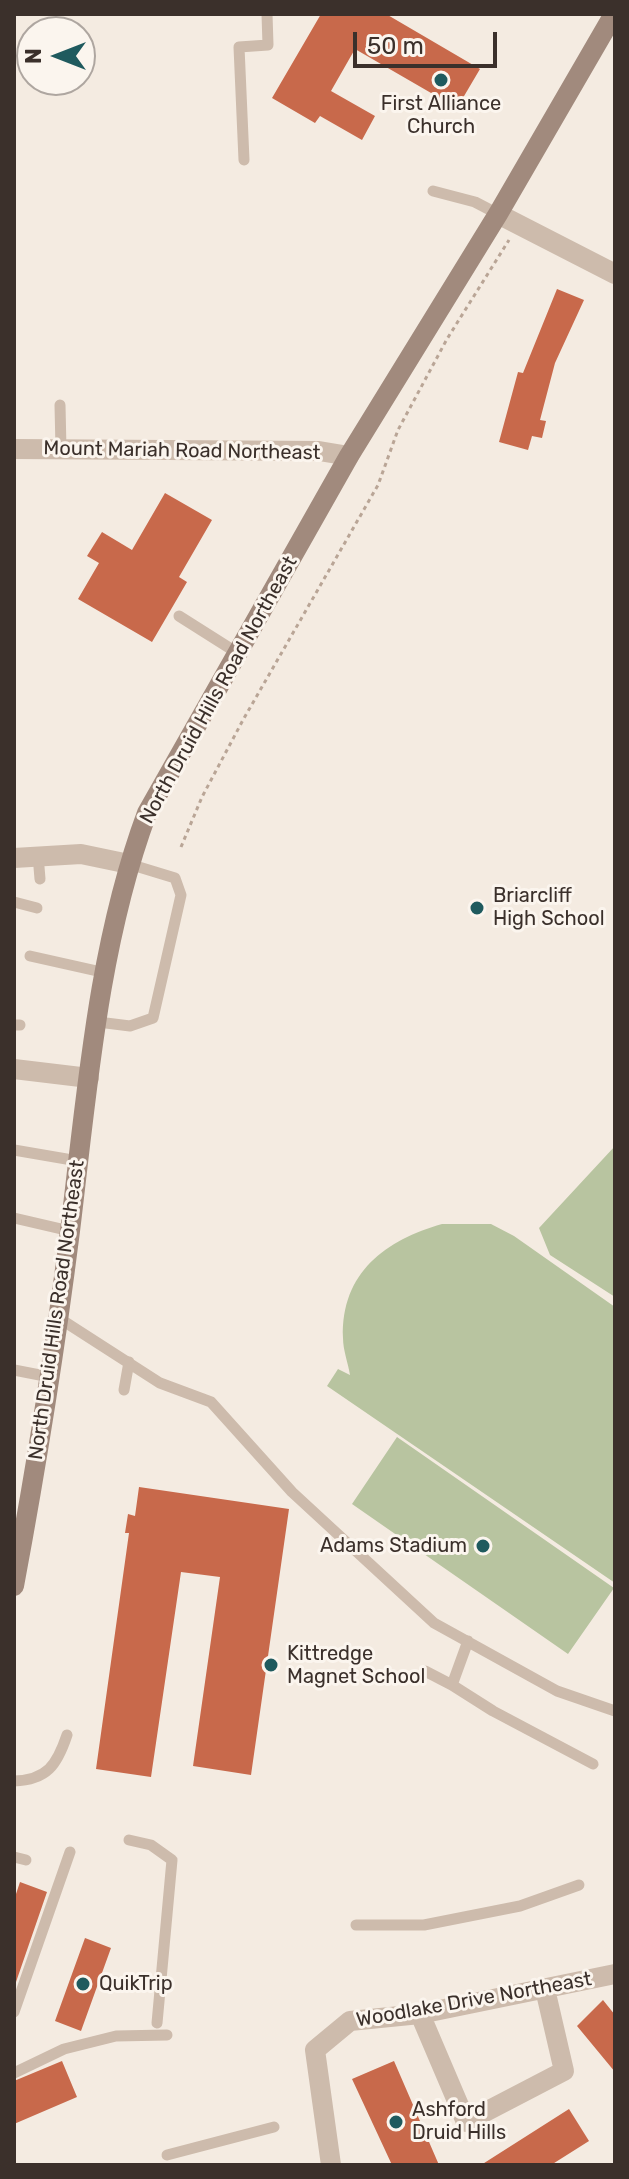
<!DOCTYPE html>
<html>
<head>
<meta charset="utf-8">
<style>
  body { margin:0 }
  #map { position:relative; width:629px; height:2179px; overflow:hidden; background:#f4ebe1; font-family:Rubik,sans-serif }
  canvas { display:block }
  .frame { position:absolute; inset:0; border:16px solid #3b302b; pointer-events:none }
  .north { position:absolute; left:16px; top:16px; width:80px; height:80px; box-sizing:border-box; background:#fbf5ee; border:2px solid #aea6a0; border-radius:50%; rotate:270deg; font-size:22px; font-weight:700; line-height:32px; text-align:center; color:#3b302b }
  .north::after { content:''; display:block; margin:auto; width:28px; height:36px; background:#1f5a5e; clip-path:polygon(50% 0,100% 100%,50% 72%,0 100%) }
  .scale { position:absolute; left:353px; top:32px; width:144px; height:36px; box-sizing:border-box; border:4px solid #3b302b; border-top:0; padding-left:10px; font-size:24px; line-height:28px; white-space:nowrap; color:#3b302b; -webkit-text-stroke:6px #fbf5ee; paint-order:stroke }
</style>
</head>
<body>
<div id="map">
<canvas width="629" height="2179"></canvas>
<div class="frame"></div>
<div class="north">N</div>
<div class="scale">50 m</div>
</div>
<script>
const ctx = document.querySelector('canvas').getContext('2d');
ctx.lineJoin = 'round';
function fillPath(path, color) { ctx.fillStyle = color; ctx.fill(path, 'evenodd'); }
function stroke(path, color, width, dash) { ctx.strokeStyle = color; ctx.lineWidth = width; ctx.lineCap = dash ? 'butt' : 'round'; ctx.setLineDash(dash || []); ctx.stroke(path); }
function label(font, color, halo, rows, align = 'center') {
  ctx.font = font + ' Rubik,sans-serif'; ctx.lineWidth = 6; ctx.setLineDash([]); ctx.textBaseline = 'middle'; ctx.strokeStyle = halo; ctx.fillStyle = color; for (const [text, x, y, turn = 0] of rows) {
    ctx.save(); ctx.translate(x, y); ctx.rotate((+turn || 0) * Math.PI / 180); ctx.textAlign = isNaN(turn) ? turn : align; if (halo) ctx.strokeText(text, 0, 0); ctx.fillText(text, 0, 0); ctx.restore();
  }
}
const green = new Path2D(`
  M 615,1146 L 615,1297 L 550,1255 L 539,1228 Z
  M 442,1224 L 491,1224 L 514,1236 L 615,1307 L 615,1583 L 327,1386 L 338,1369 L 350,1375 C 348,1363 343,1350 343,1338 C 341,1272 386,1240 442,1224 Z
  M 397,1437 L 614,1588 L 568,1654 L 352,1504 Z`);
const building = new Path2D(`
  M 321,14 L 386,14 L 480,69 L 457,108 L 355,49 L 331,91 L 375,116 L 362,140 L 320,116 L 315,123 L 272,98 Z
  M 557,289 L 584,300 L 555,363 L 540,420 L 546,421 L 542,438 L 532,436 L 528,450 L 499,442 L 518,372 L 523,373 Z
  M 165,493 L 212,520 L 179,577 L 187,582 L 152,642 L 78,599 L 99,563 L 87,556 L 102,532 L 132,550 Z
  M 139,1487 L 289,1509 L 251,1775 L 193,1766 L 220,1577 L 181,1572 L 151,1777 L 96,1769 L 129,1533 L 125,1533 L 128,1514 L 135,1516 Z
  M 20,1882 L 47,1892 L 16,1982 L 14,1900 Z
  M 85,1938 L 111,1948 L 81,2031 L 55,2021 Z
  M 603,2000 L 615,2015 L 615,2072 L 577,2026 Z
  M 62,2061 L 77,2097 L 14,2124 L 14,2081 Z
  M 394,2061 L 439,2165 L 392,2165 L 352,2079 Z
  M 569,2109 L 589,2141 L 551,2165 L 481,2165 Z`);
const path = new Path2D(`
  M 181,847 L 202,797 L 243,720 L 378,485 L 398,430 L 447,339 L 509,240`);
const service = new Path2D(`
  M 244,160 L 239,47 L 268,45 L 267,14
  M 433,191 L 475,202 L 498,214
  M 60,405 L 61,449
  M 179,616 L 239,654
  M 38,855 L 40,879
  M 14,902 L 37,908
  M 30,956 L 106,973
  M 98,1022 L 130,1026 L 153,1018 L 181,895 L 175,878 L 129,864
  M 14,1025 L 20,1025
  M 14,1150 L 78,1161
  M 14,1218 L 70,1231
  M 59,1318 L 160,1383 L 211,1402 L 292,1492 L 434,1623 L 557,1691 L 615,1711
  M 14,1370 L 50,1377
  M 124,1390 L 129,1362
  M 425,1671 L 452,1685 L 468,1641
  M 452,1685 L 493,1711 L 593,1764
  M 14,1781 C 47,1780 57,1765 67,1735
  M 129,1840 L 151,1845 L 172,1860 L 157,2023
  M 14,1857 L 26,1860
  M 356,1925 L 424,1925 L 520,1906 L 579,1885
  M 14,2012 L 70,1852
  M 14,2073 L 64,2049 L 116,2036 L 167,2035
  M 167,2155 L 274,2127`);
const minor = new Path2D(`
  M 498,214 L 615,274
  M 14,449 L 319,451 L 349,456
  M 14,858 L 81,854 L 129,864
  M 14,1069 L 89,1078
  M 420,2014 L 466,2122 L 564,2071 L 545,1989
  M 331,2165 L 315,2050 L 350,2021 L 420,2014 L 615,1974`);
const secondary = new Path2D(`
  M 14,1586 C 36,1468 55,1350 70,1231 C 87,1092 98,945 147,813 L 349,456 L 498,214 L 614,14`);
const markers = [
  [441,80,8,"#1f5a5e"],
  [477,908,8,"#1f5a5e"],
  [483,1546,8,"#1f5a5e"],
  [271,1665,8,"#1f5a5e"],
  [83,1984,8,"#1f5a5e"],
  [396,2122,8,"#1f5a5e"]
];
const poiNames = [
  ["First Alliance",441,104,"center"],
  ["Church",441,127,"center"],
  ["Briarcliff",493,896],
  ["High School",493,919],
  ["Adams Stadium",467,1546,"right"],
  ["Kittredge",287,1654],
  ["Magnet School",287,1677],
  ["QuikTrip",99,1984],
  ["Ashford",412,2110],
  ["Druid Hills",412,2133]
];
const streetNames = [
  ["Mount Mariah Road Northeast",182,451,1],
  ["North Druid Hills Road Northeast",219,690,-61],
  ["North Druid Hills Road Northeast",57,1310,-82],
  ["Woodlake Drive Northeast",474,2000,-10]
];
fillPath(green, '#b8c4a0');
fillPath(building, '#c8694b');
stroke(path, '#b9a596', 3, [4, 4]);
stroke(service, '#cdbbac', 11);
stroke(minor, '#cdbbac', 20);
stroke(secondary, '#a18a7d', 20);
for (const [x, y, r, color] of markers) { const dot = new Path2D(); dot.arc(x, y, r, 0, 2 * Math.PI); ctx.fillStyle = color; ctx.fill(dot); stroke(dot, '#fbf5ee', 3); }
label('20px', '#3b302b', '#fbf5ee', poiNames, 'left');
label('20px', '#3b302b', '#fbf5ee', streetNames);
</script>
</body>
</html>
